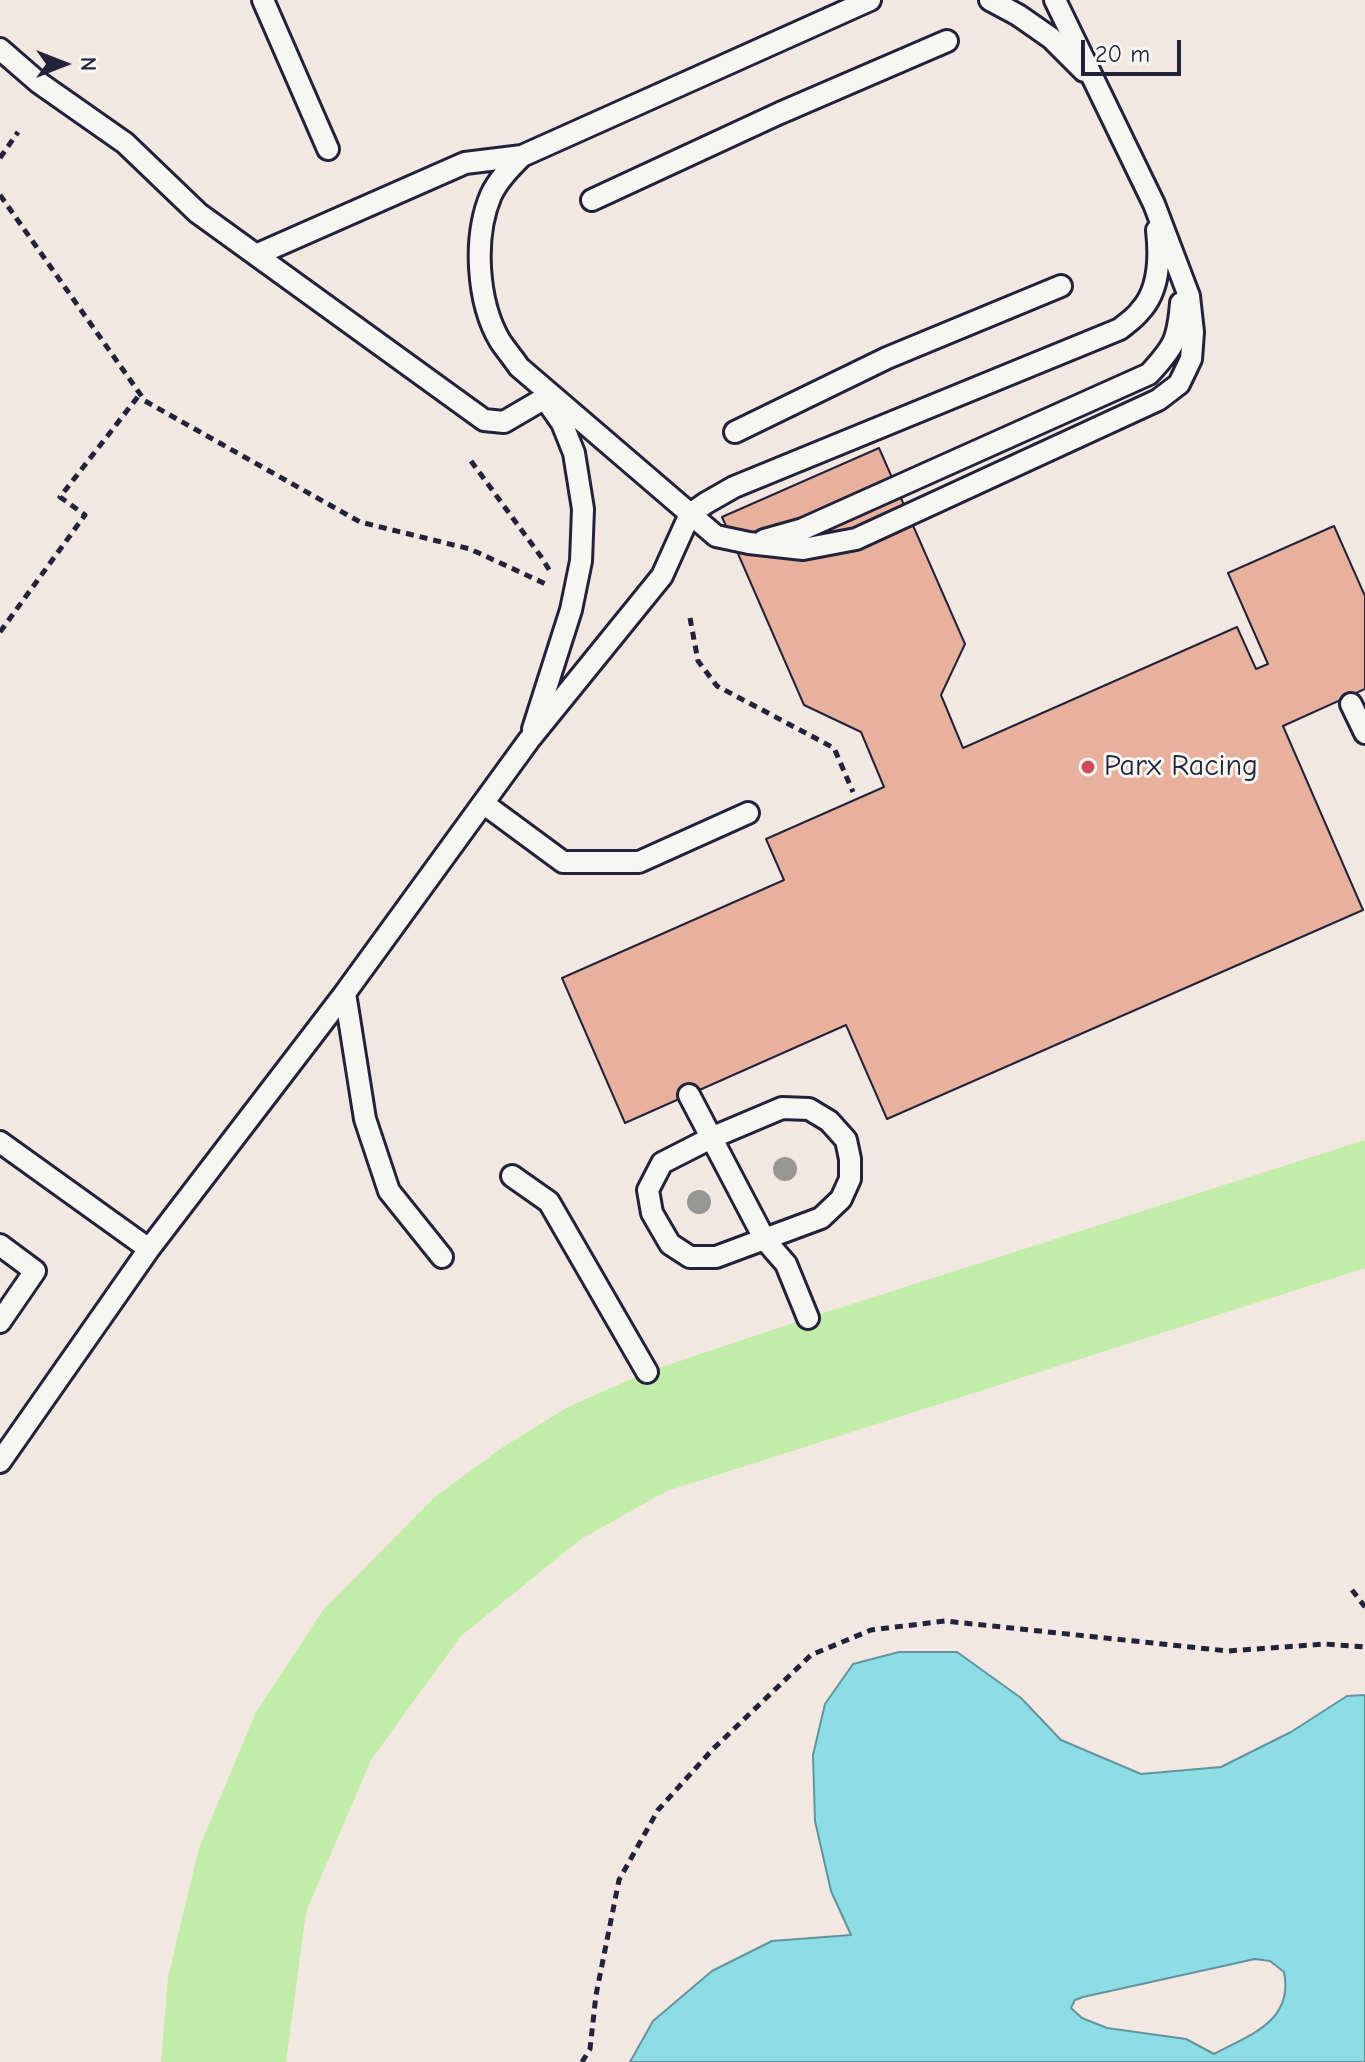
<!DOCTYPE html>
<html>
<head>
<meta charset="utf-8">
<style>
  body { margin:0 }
  #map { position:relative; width:1365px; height:2062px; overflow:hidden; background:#f3e8e1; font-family:"Comic Neue",sans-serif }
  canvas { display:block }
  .north { position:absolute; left:24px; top:24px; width:80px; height:80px; -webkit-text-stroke:6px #f6f6f2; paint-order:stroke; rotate:90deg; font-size:22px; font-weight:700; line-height:32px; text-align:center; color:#22223b }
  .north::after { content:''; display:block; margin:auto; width:28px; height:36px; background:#22223b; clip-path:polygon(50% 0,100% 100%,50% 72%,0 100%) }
  .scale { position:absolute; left:1081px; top:40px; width:100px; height:36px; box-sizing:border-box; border:4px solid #22223b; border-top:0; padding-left:10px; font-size:24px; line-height:28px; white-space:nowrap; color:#22223b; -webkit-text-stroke:6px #f6f6f2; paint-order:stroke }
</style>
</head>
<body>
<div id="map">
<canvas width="1365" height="2062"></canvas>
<div class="north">N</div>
<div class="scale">20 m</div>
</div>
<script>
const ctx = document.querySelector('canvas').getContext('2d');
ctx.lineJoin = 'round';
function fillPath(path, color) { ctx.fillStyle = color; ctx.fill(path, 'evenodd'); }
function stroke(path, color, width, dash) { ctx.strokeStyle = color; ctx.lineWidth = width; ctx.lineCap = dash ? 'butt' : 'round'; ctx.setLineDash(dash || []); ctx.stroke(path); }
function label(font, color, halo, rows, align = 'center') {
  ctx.font = font + ' "Comic Neue",sans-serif'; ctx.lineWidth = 6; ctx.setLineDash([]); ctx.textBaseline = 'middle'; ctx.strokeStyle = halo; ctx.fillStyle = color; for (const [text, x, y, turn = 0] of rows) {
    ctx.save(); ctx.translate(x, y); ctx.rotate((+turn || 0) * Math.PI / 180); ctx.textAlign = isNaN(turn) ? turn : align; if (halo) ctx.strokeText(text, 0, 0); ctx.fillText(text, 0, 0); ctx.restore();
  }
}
const green = new Path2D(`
  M 1365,1140 L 1365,1268 L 667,1491 L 581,1539 L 461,1636 L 371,1760 L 306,1912 L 286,2062 L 161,2062 L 168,1977 L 199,1848 L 256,1712 L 323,1610 L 435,1497 L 500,1449 L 568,1407 L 647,1372 L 808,1318 Z`);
const water = new Path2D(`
  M 899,1652 L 957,1652 L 1021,1698 L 1061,1740 L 1141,1774 L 1221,1767 L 1291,1732 L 1347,1696 L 1365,1695 L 1365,2062 L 630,2062 L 653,2021 L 712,1971 L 772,1941 L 851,1935 L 831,1891 L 815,1821 L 813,1755 L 825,1704 L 853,1664 ZM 1255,1959 L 1270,1961 L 1284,1972 C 1294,2021 1250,2035 1214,2054 L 1186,2039 L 1107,2028 L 1082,2018 L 1071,2008 L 1075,2000 L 1083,1997 Z`);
const building = new Path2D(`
  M 879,448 L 965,644 L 941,695 L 963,748 L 1237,627 L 1256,669 L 1268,664 L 1228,573 L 1334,526 L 1365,596 L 1365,689 L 1283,726 L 1363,910 L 887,1119 L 846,1025 L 625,1123 L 562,978 L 784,880 L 766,839 L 884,787 L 861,732 L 804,705 L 722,517 Z`);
const path = new Path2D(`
  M 0,158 L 18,132
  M 0,195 L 145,401 L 360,522 L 470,549 L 550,586
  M 471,461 L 542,558 L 551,573
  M 690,618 L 698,661 L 717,686 L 834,748 L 853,792
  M 0,632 L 85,515 L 60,497 L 140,394
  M 1352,1590 L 1365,1607
  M 582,2062 L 590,2049 L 596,1995 L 619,1880 L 658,1810 L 712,1750 L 811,1655 L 871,1630 L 945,1621 L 1228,1651 L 1325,1644 L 1365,1647`);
const lane = new Path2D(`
  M 263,0 L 328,149
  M 870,0 L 522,156 C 511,167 498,180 491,195 C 473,237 477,302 500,341 C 506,350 513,358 519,367 L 716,536 L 749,543 L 803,549 L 856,539 L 1158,400 L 1179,384 L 1191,359 L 1193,332 L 1189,296 L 1154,204 L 1055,0
  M 990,0 L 1018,15 L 1051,38 L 1084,71
  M 0,49 L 38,82 L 125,143 L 198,213 L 484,420 L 504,422 L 545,398
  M 592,200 L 780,113 L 947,41
  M 256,255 L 465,163 L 522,156
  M 735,432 L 887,358 L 1061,286
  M 764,540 L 803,529 L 1149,374 C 1174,347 1178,340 1181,303
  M 1351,704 L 1365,733
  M 533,729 L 571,610 L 581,561 L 583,509 L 574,453 L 562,423 L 546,400
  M 483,803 L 563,862 L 639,862 L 748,813
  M 345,993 L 365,1119 L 389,1191 L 442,1257
  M 689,1095 L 765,1240 L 786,1264 L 808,1318
  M 782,1108 L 809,1109 L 829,1121 L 846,1140 L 850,1159 L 850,1179 L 841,1199 L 821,1218 L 716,1257 L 690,1257 L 670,1244 L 652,1213 L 648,1190 L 662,1163 L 711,1138 Z
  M 0,1142 L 149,1249
  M 512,1176 L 549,1202 L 647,1372
  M 0,1245 L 35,1271 L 0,1322
  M 0,1462 L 149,1249 L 345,993 L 529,740 L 662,576 L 690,514 L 706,503 L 734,487 L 1120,329 C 1127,323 1135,318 1140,311 C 1160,290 1160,257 1157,230`);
const trees = [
  [785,1169],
  [699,1202]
];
const markers = [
  [1088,767,8,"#d1495b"]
];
const poiNames = [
  ["Parx Racing",1104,767]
];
fillPath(green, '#c1eda9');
fillPath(water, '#8ddee4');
stroke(water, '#6293a0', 2);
fillPath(building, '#e8b19e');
stroke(building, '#22223b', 2);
stroke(lane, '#22223b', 26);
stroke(path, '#22223b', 5, [8, 6]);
stroke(lane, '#f6f6f2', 20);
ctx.fillStyle = '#969795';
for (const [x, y] of trees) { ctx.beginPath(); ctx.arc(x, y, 12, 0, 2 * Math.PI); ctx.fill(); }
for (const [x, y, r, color] of markers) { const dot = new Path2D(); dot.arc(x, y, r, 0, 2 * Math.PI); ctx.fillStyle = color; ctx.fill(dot); stroke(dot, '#f6f6f2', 3); }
label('30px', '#22223b', '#f6f6f2', poiNames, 'left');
</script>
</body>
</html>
